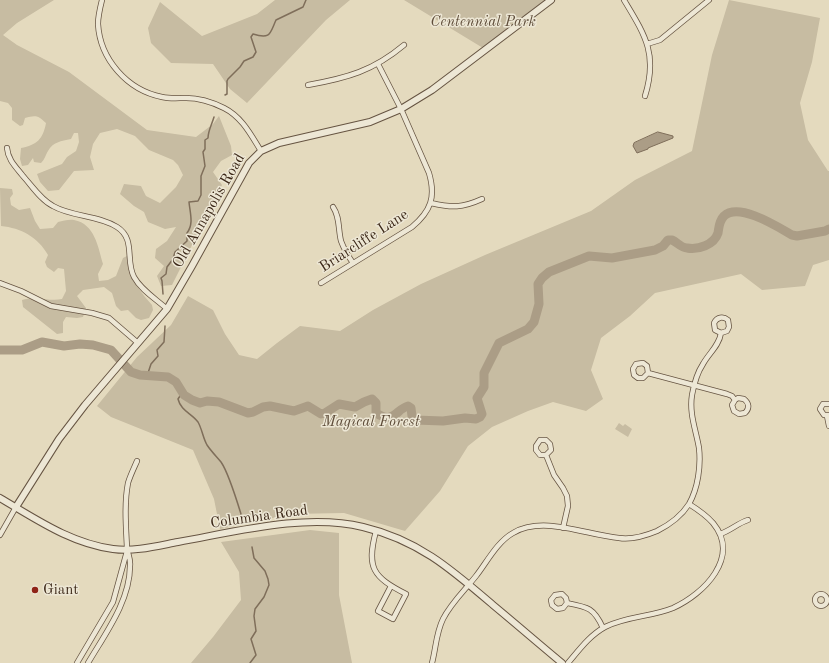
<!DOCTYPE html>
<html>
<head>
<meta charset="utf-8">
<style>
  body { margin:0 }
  canvas { display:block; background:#e4dabe }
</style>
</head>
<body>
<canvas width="829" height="663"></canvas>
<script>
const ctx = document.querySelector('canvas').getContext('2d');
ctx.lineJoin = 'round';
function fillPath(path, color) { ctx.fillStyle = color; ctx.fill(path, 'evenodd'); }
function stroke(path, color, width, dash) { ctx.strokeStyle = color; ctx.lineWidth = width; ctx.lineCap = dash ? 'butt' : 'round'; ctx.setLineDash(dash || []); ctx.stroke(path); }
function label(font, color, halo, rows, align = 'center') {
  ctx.font = font + ' "Old Standard TT",serif'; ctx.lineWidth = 3; ctx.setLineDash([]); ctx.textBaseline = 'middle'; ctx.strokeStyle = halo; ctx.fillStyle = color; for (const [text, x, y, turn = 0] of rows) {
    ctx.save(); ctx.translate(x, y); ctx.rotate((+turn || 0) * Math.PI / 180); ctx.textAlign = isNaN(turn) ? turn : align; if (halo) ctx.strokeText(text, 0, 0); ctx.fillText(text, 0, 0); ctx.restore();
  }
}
const green = new Path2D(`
  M 0,0 L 54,0 L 17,23 L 3,35 L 17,45 L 69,72 L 147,130 L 196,137 L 213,124 L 219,116 L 231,146 L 232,155 L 221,161 L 213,172 L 222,185 L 172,285 L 161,286 L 157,276 L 164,266 L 155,258 L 156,249 L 167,241 L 176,227 L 165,229 L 148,222 L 144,212 L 134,206 L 120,194 L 124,184 L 141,186 L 146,196 L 160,203 L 176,187 L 183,175 L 178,165 L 173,160 L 149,150 L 135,136 L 117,129 L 100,133 L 93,144 L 90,157 L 94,170 L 74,171 L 59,190 L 48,191 L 40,182 L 37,174 L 62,164 L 67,157 L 76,151 L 79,142 L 78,133 L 74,133 L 71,139 C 61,141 53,142 48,151 C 45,156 45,159 41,163 L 34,162 L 33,158 L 28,165 L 22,166 L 20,159 L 21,148 C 37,145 43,139 46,123 C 38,115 35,115 25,118 L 23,125 L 20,126 L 12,120 L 12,108 L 8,103 L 0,101 Z
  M 275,0 L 350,0 L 326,20 L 247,103 L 230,89 L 213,64 L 171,63 L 151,43 L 148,28 L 160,2 L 202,36 L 257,14 Z
  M 404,0 L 548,0 L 483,48 Z
  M 729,0 L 820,18 L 812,62 L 800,103 L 808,140 L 828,171 L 829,171 L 829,260 L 813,265 L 805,286 L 762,290 L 741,274 L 655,293 L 630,316 L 601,338 L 591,370 L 603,399 L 586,411 L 553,402 L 528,411 L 492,427 L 468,446 L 440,491 L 405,531 L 344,513 L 292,514 L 220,529 L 214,499 L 193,450 L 111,417 L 97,406 L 137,357 L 171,325 L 188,296 L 213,310 L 225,334 L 239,355 L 257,359 L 277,343 L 300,326 L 340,331 L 373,310 L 421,284 L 485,255 L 591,211 L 635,180 L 692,151 L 712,55 Z
  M 0,188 L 12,189 L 13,194 L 10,198 L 11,205 L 19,210 L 30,208 L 35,221 L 40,229 L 53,228 L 58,222 C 63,221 69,219 74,220 C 95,224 98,247 103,264 L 98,274 L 99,281 L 108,280 L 116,276 L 123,258 L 127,256 L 133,281 L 145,297 L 152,305 L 153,310 L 149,318 L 141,320 L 136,318 L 128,310 L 121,311 L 116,306 L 112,293 L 104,287 L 83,290 L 77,296 L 86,308 L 83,317 L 77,318 L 66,317 L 63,322 L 63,333 L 57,334 L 23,307 L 22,300 C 36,295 49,302 62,299 L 66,291 L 64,269 L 58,268 L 54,272 L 47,267 L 45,262 L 48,255 C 38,237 21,228 1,226 Z
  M 619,423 L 623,426 L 625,424 L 632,429 L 628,437 L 615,429 Z
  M 310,530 L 339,533 L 339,595 L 352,663 L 191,663 L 213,637 L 241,600 L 239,572 L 221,542 Z`);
const water = new Path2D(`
  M 658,132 L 673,136 L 673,138 L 648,148 L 648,149 L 637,153 L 633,146 L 634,143 Z`);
const stream = new Path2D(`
  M 225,95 L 227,94 L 227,81 L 228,79 L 240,67 L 244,61 L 253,57 L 256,52 L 251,37 L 253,34 C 271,40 270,33 276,20 L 303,7 L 306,0
  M 163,294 L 162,281 L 161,278 L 166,274 L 167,267 L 173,259 L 175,252 L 187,241 L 187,233 C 194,224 190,213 189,202 L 198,201 L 201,195 L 201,176 L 205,166 L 203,152 L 205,149 L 205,140 L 208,138 C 208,131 212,124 214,117
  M 147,376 L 151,364 L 158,356 L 157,350 L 164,342 L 165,326
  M 182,393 L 178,399 C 181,411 191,413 198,422 C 202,429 203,438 207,445 C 211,451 216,456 221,462 C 228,472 237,501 241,514
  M 250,663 L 256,655 L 251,639 L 256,631 L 254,616 L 255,609 L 264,597 L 269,585 L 268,579 L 265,571 L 254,558 L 252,547`);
const river = new Path2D(`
  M 0,350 L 22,350 L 42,342 L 64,346 L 80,344 L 93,345 L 111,350 L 131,372 L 140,375 L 168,377 L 176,382 L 184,395 L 192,400 L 200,403 L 207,401 L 219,402 L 248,413 L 253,412 L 263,407 L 270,406 L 294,411 L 308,406 L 321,414 L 325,413 L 339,404 L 355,407 L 364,402 L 372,399 L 376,403 L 376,413 C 394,425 396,409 408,406 L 411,408 L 412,416 L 415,420 L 443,421 L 465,418 L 476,419 L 480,417 L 482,414 L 477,398 L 484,387 L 484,373 L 499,343 L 528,329 L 534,322 L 539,304 L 538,284 L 542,278 L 549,272 L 589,256 L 612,258 L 655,250 L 663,246 L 668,240 L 672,240 C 677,242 681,248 687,248 C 698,250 714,245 718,233 C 719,227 719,221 724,216 C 739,202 778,227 792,235 L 797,236 L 825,231 L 829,229`);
const minor = new Path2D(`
  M 102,0 C 100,8 98,16 98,24 C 100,59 127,90 162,97 C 170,99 178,98 186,98 C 199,98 212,102 224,108 C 242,117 251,135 261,151
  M 624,0 C 645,35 658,54 645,96
  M 647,44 L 660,40 L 709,0
  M 308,85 C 347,78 373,71 404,45
  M 7,148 C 8,160 16,167 23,176 C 32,186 41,200 53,206 C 72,217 98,215 117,227 C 136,239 125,260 134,277 C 141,290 156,299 167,309
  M 431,203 C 452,208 462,208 482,199
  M 333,207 C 340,217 338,229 341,241 C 344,249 348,256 353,263
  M 0,283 L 21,291 L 51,306 L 92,313 L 109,318 L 138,343
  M 321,283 L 412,227 C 431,211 436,197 429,173 L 401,109 L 378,64
  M 648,373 L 643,378 L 638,378 L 634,375 L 633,369 L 636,364 L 643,363 L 647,366 L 648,373 L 727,394 L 732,396 L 735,400 L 738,398 L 744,399 C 749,403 750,408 745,413 L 739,414 L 734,411 L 732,405 L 735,400
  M 829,404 L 823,404 L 820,409 L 824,415 L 829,415
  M 827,416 L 829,426
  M 546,455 L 540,455 L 536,450 L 536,446 L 540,440 L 546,440 L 550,444 L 551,450 L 546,455 L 554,475 L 563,488 L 567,496 L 568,506 L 563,528
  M 376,531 C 366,568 373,577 406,594 L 393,619 L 378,611 L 391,586
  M 720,534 C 730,531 738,523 748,520
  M 0,535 L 16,507
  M815 600a6 6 0 1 1 12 0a6 6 0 1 1-12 0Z
  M 567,603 L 563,608 L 557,609 L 552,605 L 551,600 L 555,595 L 562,594 L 566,598 L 567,603 C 588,607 594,608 603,628
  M 77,663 L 113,602 L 127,551
  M 88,663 C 105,634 130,601 130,566 C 131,560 128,554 127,548 C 126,527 124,504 128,483 C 130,476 134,468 137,461
  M 432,663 C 436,648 436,633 443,619 C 451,603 465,590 476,576 C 487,562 497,542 513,533 C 543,515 586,535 619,538 C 632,540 645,536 657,531 C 669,525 682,515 689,504 C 698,488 701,466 699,448 C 696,430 689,414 692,395 C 694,384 697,373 703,364 C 709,353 719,346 721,333 L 727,331 L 729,327 L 728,320 C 723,316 717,317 714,323 L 715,330 L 721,333
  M 568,663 C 579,650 590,635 605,627 C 627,616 651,617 673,608 C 704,594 741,557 713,523 C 706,515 697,509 689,504`);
const tertiary = new Path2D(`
  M 0,498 C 36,519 70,543 113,549 C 134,552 157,546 178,542 C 235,532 305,513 363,527 C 418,540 451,569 493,605 C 516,624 539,644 562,663
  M 16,507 L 59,439 L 85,405 L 167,309 L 192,266 L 249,163 L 261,151 L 279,143 L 370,122 L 401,109 L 432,90 L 551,0`);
const markers = [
  [35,590,4,"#8f2418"]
];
const parkNames = [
  ["Centennial Park",483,22],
  ["Magical Forest",371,422]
];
const streetNames = [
  ["Old Annapolis Road",209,211,-60],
  ["Briarcliffe Lane",364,241,-33],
  ["Columbia Road",259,517,-8]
];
const poiNames = [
  ["Giant",43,590]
];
fillPath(green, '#c7bca2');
fillPath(water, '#ab9d86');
stroke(water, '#7f6e5a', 1);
stroke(stream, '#7f6e5a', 1.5);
stroke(river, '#ab9d86', 9);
stroke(minor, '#665442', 6);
stroke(tertiary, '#665442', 8);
stroke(minor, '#ede7d5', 4.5);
stroke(tertiary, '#ede7d5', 6);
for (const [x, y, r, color] of markers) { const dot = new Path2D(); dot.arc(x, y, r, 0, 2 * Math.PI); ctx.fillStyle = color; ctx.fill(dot); stroke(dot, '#ede7d5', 1.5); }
label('italic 15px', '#5f4d3a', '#ede7d5', parkNames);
label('15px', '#3c2818', '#ede7d5', streetNames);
label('15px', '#3c2818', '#ede7d5', poiNames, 'left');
</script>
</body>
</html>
